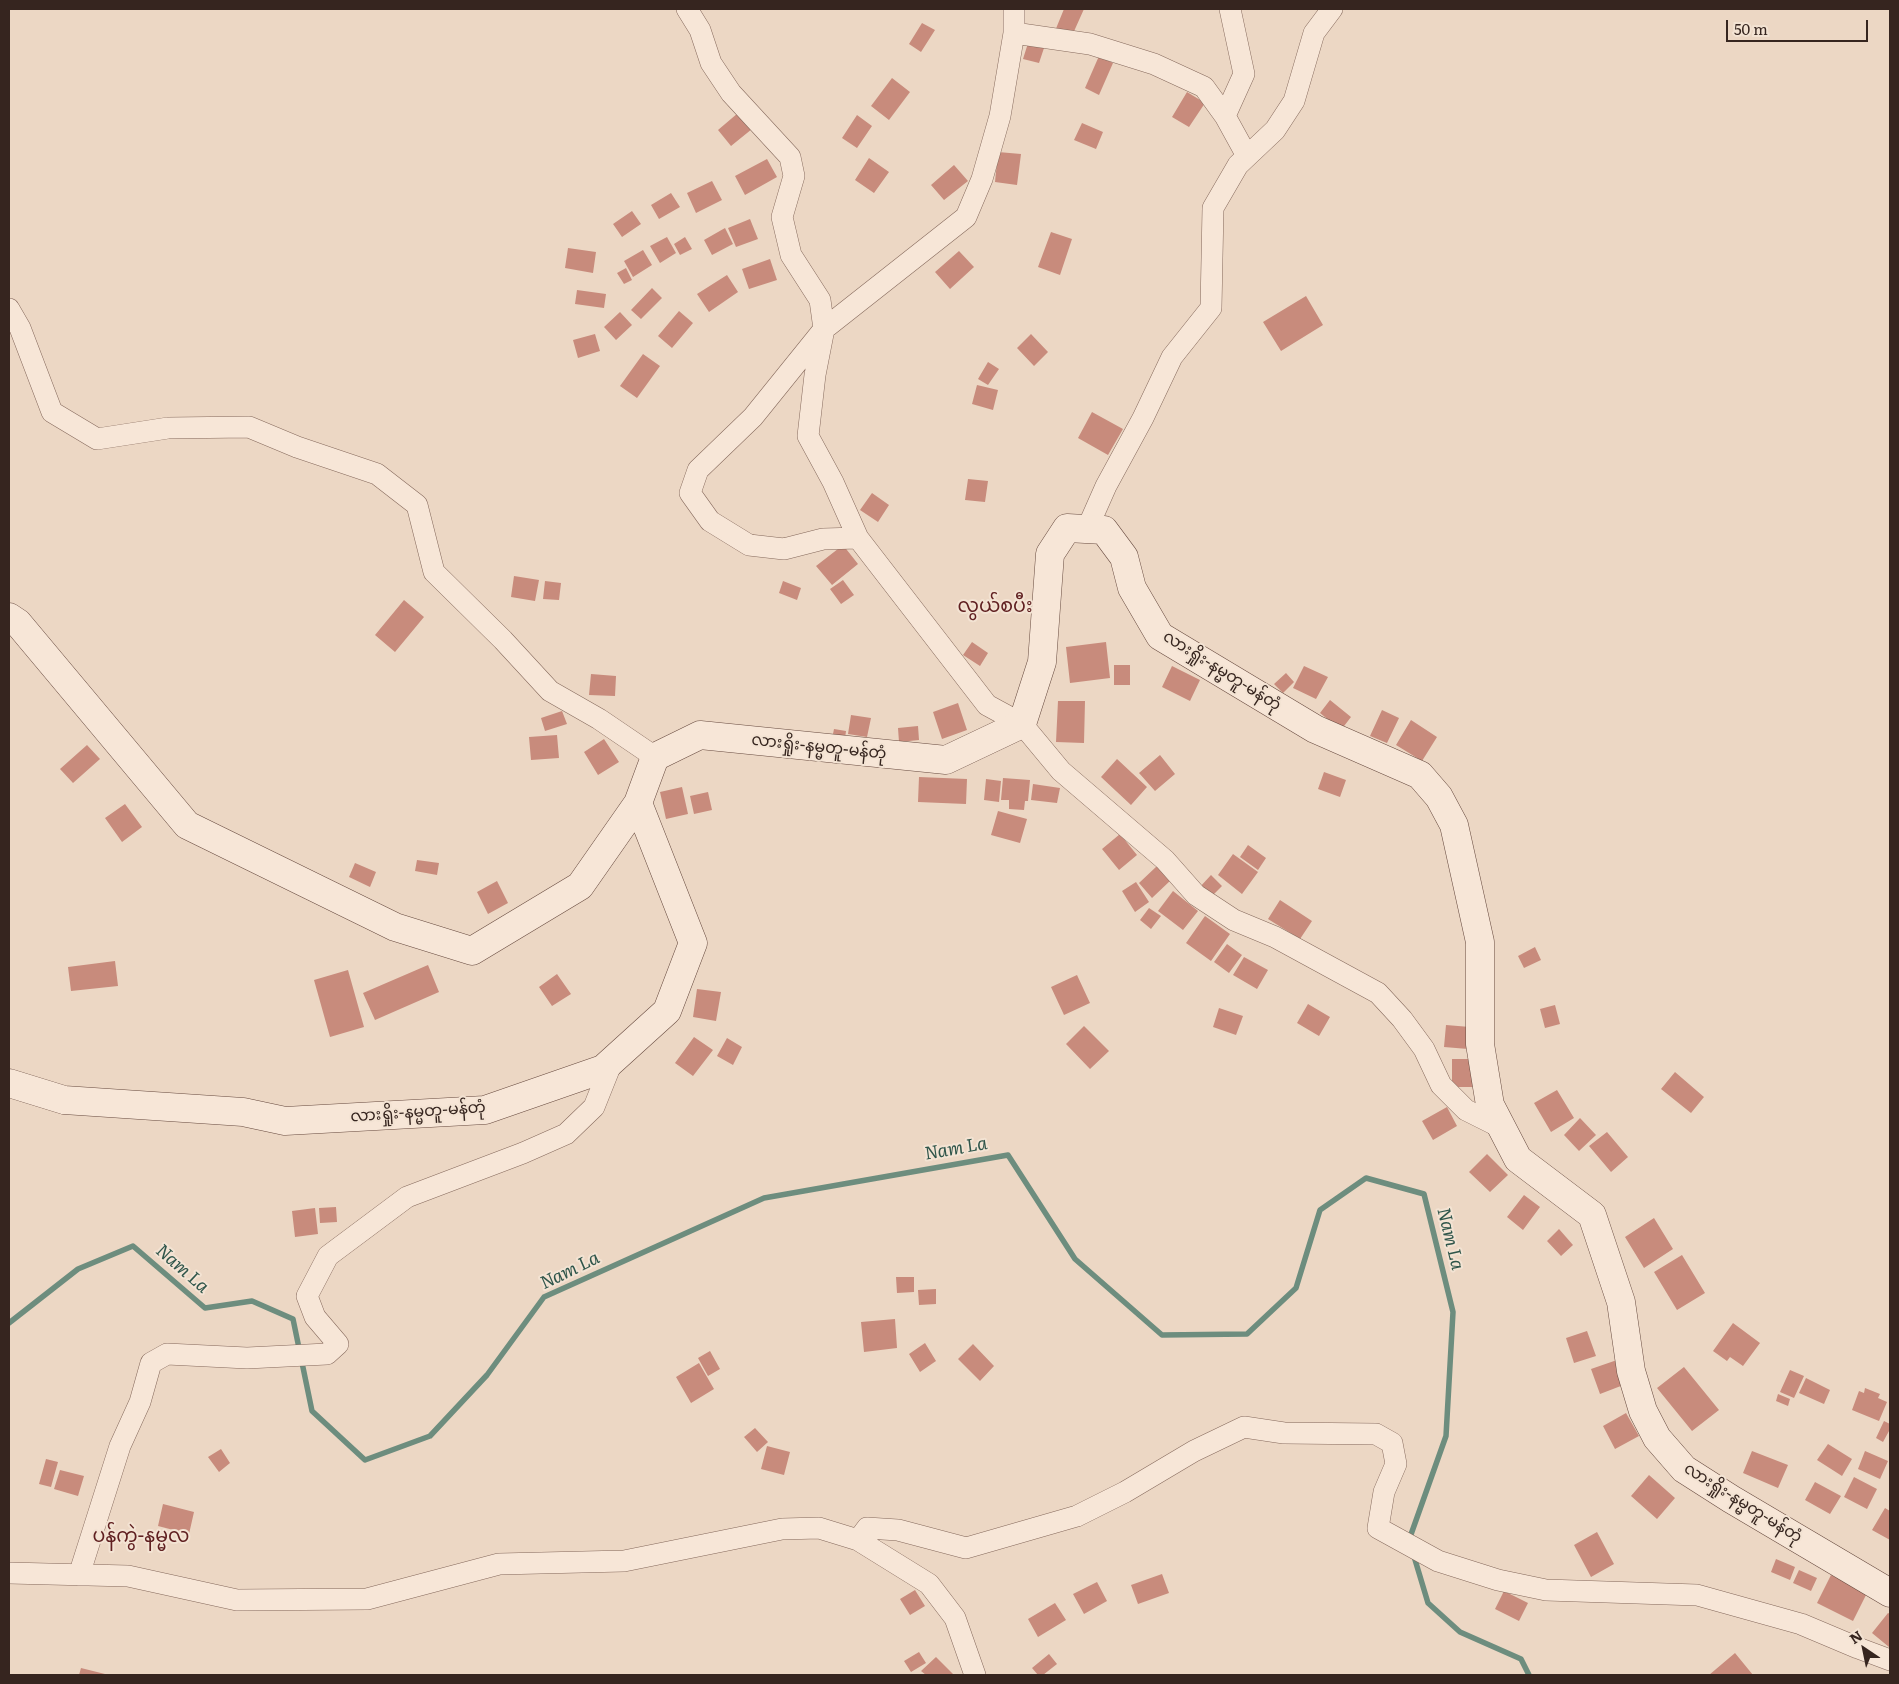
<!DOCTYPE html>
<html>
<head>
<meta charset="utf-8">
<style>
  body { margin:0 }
  #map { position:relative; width:1899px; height:1684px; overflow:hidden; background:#ecd7c4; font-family:Literata,serif }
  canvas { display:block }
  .frame { position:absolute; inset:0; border:10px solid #36251f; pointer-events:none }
  .north { position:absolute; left:1839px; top:1624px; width:50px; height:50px; -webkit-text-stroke:4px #f3e3d3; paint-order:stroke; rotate:326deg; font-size:14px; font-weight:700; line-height:20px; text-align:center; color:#36251f }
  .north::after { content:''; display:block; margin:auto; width:18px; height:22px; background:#36251f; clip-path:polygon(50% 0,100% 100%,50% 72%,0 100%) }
  .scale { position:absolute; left:1726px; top:20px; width:142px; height:22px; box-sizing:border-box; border:2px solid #36251f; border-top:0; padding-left:6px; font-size:15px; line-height:18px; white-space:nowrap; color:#36251f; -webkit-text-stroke:4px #f3e3d3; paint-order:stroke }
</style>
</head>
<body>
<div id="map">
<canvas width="1899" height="1684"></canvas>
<div class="frame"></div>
<div class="north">N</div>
<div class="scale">50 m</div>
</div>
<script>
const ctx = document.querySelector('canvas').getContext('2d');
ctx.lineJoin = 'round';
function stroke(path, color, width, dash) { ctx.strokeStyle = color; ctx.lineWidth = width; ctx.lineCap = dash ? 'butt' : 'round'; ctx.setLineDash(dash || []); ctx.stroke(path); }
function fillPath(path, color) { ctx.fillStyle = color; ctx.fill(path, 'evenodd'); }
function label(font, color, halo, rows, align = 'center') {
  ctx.font = font + ' Literata,"Noto Sans Myanmar",serif'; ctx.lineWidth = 4; ctx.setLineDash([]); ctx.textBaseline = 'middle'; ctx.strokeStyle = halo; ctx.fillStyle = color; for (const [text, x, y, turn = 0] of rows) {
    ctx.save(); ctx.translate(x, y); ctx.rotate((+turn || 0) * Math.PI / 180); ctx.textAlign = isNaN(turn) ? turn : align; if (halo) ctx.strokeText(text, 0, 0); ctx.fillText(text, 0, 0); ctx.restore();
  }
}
const stream = new Path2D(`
  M 9,1323 L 78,1269 L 133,1246 L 205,1308 L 252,1301 L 293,1319 L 312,1411 L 365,1460 L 430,1436 L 487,1375 L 544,1297 L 764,1198 L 1008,1155 L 1075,1259 L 1162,1335 L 1247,1334 L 1296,1288 L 1320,1210 L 1366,1178 L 1424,1194 L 1453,1312 L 1446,1436 L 1409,1540
  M 1413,1553 L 1428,1603 L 1460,1632 L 1521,1659 L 1529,1675`);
const building = new Path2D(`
  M 1064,9 L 1084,9 L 1071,38 L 1055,31 Z
  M 922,23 L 935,30 L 921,52 L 909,44 Z
  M 1029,40 L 1045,45 L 1039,63 L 1023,59 Z
  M 1099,56 L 1113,63 L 1099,95 L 1085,88 Z
  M 892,78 L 910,92 L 889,120 L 871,106 Z
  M 1187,92 L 1205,103 L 1189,127 L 1172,117 Z
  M 738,113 L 752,129 L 731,146 L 718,130 Z
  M 857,115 L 872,126 L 857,148 L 842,138 Z
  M 1082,123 L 1103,132 L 1096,149 L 1074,140 Z
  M 998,152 L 1021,154 L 1017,185 L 995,182 Z
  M 869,158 L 889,172 L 874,193 L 855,180 Z
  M 767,159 L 777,177 L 745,195 L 735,176 Z
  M 954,165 L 968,181 L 944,200 L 931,185 Z
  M 712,181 L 722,200 L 696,213 L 687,193 Z
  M 671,193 L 680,207 L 659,219 L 651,205 Z
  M 632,211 L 641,224 L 622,237 L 613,224 Z
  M 750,219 L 758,239 L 736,247 L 728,228 Z
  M 725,228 L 733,244 L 712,255 L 704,240 Z
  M 1051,232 L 1072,239 L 1060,275 L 1038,267 Z
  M 667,237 L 676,253 L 660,263 L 650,246 Z
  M 685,237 L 692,249 L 680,255 L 674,244 Z
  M 568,248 L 596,252 L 593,273 L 565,268 Z
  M 643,250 L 652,265 L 633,277 L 624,261 Z
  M 959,251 L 974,267 L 950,289 L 935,272 Z
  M 770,259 L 777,280 L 749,289 L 742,269 Z
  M 626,268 L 632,280 L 624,284 L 617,273 Z
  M 727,275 L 738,292 L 709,312 L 697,294 Z
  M 652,288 L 662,298 L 641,319 L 631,310 Z
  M 577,290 L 606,294 L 604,308 L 575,304 Z
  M 1306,296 L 1323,325 L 1281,351 L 1263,322 Z
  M 679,311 L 693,323 L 672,348 L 658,336 Z
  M 620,312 L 632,325 L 616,340 L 604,327 Z
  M 595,334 L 600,351 L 578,358 L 573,340 Z
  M 1031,334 L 1048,352 L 1034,366 L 1017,348 Z
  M 643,354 L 660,366 L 637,398 L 620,386 Z
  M 988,362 L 999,369 L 988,385 L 978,379 Z
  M 977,385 L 998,390 L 993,410 L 972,404 Z
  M 1092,412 L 1123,429 L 1108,455 L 1078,438 Z
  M 968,479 L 988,481 L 985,502 L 965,500 Z
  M 872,493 L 889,505 L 878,522 L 860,510 Z
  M 843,545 L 858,564 L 832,585 L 816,566 Z
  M 514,576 L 539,580 L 535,601 L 511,597 Z
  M 843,580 L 854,595 L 841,604 L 830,589 Z
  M 545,581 L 561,583 L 559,600 L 543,599 Z
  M 783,581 L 801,588 L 797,600 L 779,593 Z
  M 404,600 L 424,617 L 395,652 L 375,635 Z
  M 972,642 L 988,653 L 980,666 L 963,655 Z
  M 1106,642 L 1110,678 L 1070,683 L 1066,647 Z
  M 1114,665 L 1130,665 L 1130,685 L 1114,685 Z
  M 1172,666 L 1200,680 L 1190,701 L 1162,687 Z
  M 1304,666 L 1328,677 L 1316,699 L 1293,688 Z
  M 1286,673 L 1294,682 L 1283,693 L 1274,684 Z
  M 591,674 L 616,676 L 615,696 L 589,695 Z
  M 1330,700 L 1351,717 L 1341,730 L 1320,713 Z
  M 1058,701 L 1085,701 L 1084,743 L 1056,742 Z
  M 958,703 L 967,730 L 942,739 L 933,712 Z
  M 1382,710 L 1399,718 L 1387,743 L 1370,736 Z
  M 562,711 L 567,724 L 545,731 L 541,718 Z
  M 851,715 L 871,718 L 867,737 L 848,734 Z
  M 1411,720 L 1437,737 L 1422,761 L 1396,745 Z
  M 918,726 L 919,740 L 899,742 L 898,728 Z
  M 834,729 L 846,731 L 844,746 L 831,744 Z
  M 557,735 L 559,758 L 531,760 L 529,737 Z
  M 604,739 L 619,762 L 598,775 L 584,752 Z
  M 87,745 L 100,759 L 73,783 L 60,769 Z
  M 1160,755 L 1175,774 L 1155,791 L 1139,773 Z
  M 1117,759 L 1147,787 L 1131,805 L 1101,777 Z
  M 1324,772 L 1346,780 L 1340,797 L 1318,789 Z
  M 919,777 L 967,779 L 966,804 L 918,802 Z
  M 1003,778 L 1030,780 L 1028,801 L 1025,801 L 1024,810 L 1009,809 L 1009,800 L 1001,800 Z
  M 986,779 L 1001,781 L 999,802 L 984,800 Z
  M 1033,784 L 1060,788 L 1057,803 L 1031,800 Z
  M 682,787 L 688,814 L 666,819 L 660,792 Z
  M 708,792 L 712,810 L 694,814 L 690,796 Z
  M 125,804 L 142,827 L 122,842 L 105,818 Z
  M 998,811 L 1027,819 L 1020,843 L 991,835 Z
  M 1120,834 L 1137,855 L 1119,870 L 1102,849 Z
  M 1248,845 L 1266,858 L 1258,870 L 1240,857 Z
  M 1233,854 L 1258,872 L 1242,894 L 1218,875 Z
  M 417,860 L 439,863 L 437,875 L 415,871 Z
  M 355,863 L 376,872 L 370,887 L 349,877 Z
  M 1157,866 L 1171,880 L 1152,898 L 1139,883 Z
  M 1211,875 L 1222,886 L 1210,898 L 1199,888 Z
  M 497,881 L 508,903 L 488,914 L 477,892 Z
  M 1136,882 L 1149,902 L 1135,912 L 1122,891 Z
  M 1173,891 L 1198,911 L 1183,930 L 1158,911 Z
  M 1280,900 L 1312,921 L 1300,939 L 1268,919 Z
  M 1149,908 L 1161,916 L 1151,929 L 1140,920 Z
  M 1205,916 L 1230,934 L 1211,961 L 1186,943 Z
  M 1227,944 L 1242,955 L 1229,973 L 1214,962 Z
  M 1535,947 L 1541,960 L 1524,968 L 1518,956 Z
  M 1244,957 L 1268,970 L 1257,989 L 1233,975 Z
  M 115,961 L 118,986 L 71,991 L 68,967 Z
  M 428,965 L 439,992 L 375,1020 L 363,993 Z
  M 348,970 L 364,1027 L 330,1037 L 314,980 Z
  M 557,974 L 571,994 L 552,1006 L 539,987 Z
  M 1077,975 L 1090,1003 L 1064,1015 L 1051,987 Z
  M 697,989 L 721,992 L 716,1021 L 693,1017 Z
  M 1308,1004 L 1330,1017 L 1319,1036 L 1297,1023 Z
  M 1555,1005 L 1560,1024 L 1545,1028 L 1540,1009 Z
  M 1219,1008 L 1243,1016 L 1236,1035 L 1213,1027 Z
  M 1446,1025 L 1470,1027 L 1468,1049 L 1444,1047 Z
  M 1084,1026 L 1109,1051 L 1090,1069 L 1066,1044 Z
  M 694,1037 L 713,1050 L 693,1076 L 675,1063 Z
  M 727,1038 L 742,1047 L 733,1065 L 717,1056 Z
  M 1452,1059 L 1473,1059 L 1473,1087 L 1452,1087 Z
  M 1675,1072 L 1704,1097 L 1691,1113 L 1661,1089 Z
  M 1557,1090 L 1574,1118 L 1551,1132 L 1534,1103 Z
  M 1447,1107 L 1457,1126 L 1433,1140 L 1422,1121 Z
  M 1580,1118 L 1596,1135 L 1579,1151 L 1564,1135 Z
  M 1607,1132 L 1628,1157 L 1611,1172 L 1589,1146 Z
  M 1487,1154 L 1508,1175 L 1490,1192 L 1469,1172 Z
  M 1524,1195 L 1540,1207 L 1523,1230 L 1507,1217 Z
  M 336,1207 L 337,1222 L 320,1223 L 319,1208 Z
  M 315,1208 L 318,1234 L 295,1237 L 292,1211 Z
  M 1654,1218 L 1673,1249 L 1644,1268 L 1625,1237 Z
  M 1559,1229 L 1573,1245 L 1561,1256 L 1547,1241 Z
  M 1682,1255 L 1705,1293 L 1677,1310 L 1654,1272 Z
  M 896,1277 L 914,1277 L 914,1292 L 897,1293 Z
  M 936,1289 L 936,1304 L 919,1305 L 918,1290 Z
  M 895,1319 L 897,1348 L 864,1352 L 861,1322 Z
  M 1733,1323 L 1760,1343 L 1743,1366 L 1730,1357 L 1727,1361 L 1713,1351 Z
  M 1587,1331 L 1596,1356 L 1574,1363 L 1566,1338 Z
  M 925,1343 L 936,1361 L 920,1372 L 909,1354 Z
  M 973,1344 L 994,1366 L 980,1381 L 958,1359 Z
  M 710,1351 L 720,1369 L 708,1376 L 698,1358 Z
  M 1617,1360 L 1626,1384 L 1600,1394 L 1591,1369 Z
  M 699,1363 L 714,1389 L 691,1403 L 676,1377 Z
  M 1684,1367 L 1719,1410 L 1692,1431 L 1657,1388 Z
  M 1790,1370 L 1804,1376 L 1794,1398 L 1780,1392 Z
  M 1806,1378 L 1830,1390 L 1824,1404 L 1799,1393 Z
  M 1865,1388 L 1880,1394 L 1878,1398 L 1887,1402 L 1879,1421 L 1852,1410 L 1859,1391 L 1864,1393 Z
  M 1778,1394 L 1790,1399 L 1788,1406 L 1776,1401 Z
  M 1626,1413 L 1639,1436 L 1615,1449 L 1603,1426 Z
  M 1884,1421 L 1890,1424 L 1890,1432 L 1889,1431 L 1883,1442 L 1876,1438 Z
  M 755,1428 L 768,1442 L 757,1452 L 744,1437 Z
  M 1828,1444 L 1852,1459 L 1842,1476 L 1817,1460 Z
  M 767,1446 L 790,1452 L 784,1475 L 761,1469 Z
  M 221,1449 L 230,1463 L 219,1472 L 208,1457 Z
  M 1752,1451 L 1788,1465 L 1778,1488 L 1743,1473 Z
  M 1865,1451 L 1888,1461 L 1880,1479 L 1858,1469 Z
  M 46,1459 L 58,1462 L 51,1487 L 39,1484 Z
  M 60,1470 L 84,1476 L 78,1496 L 54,1489 Z
  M 1649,1475 L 1675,1498 L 1657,1519 L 1631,1496 Z
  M 1854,1477 L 1877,1489 L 1867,1509 L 1844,1497 Z
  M 1815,1482 L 1841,1496 L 1830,1514 L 1805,1500 Z
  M 163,1504 L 194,1512 L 189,1534 L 158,1526 Z
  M 1885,1508 L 1890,1511 L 1890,1540 L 1872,1530 Z
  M 1597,1532 L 1614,1564 L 1591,1577 L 1574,1545 Z
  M 1776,1559 L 1795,1567 L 1790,1580 L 1771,1572 Z
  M 1799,1570 L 1817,1578 L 1811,1591 L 1793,1583 Z
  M 1162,1574 L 1169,1593 L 1138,1604 L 1131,1585 Z
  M 1831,1575 L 1867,1593 L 1853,1621 L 1817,1603 Z
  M 1097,1582 L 1107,1601 L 1084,1614 L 1073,1594 Z
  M 915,1590 L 925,1606 L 910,1615 L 900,1599 Z
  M 1504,1591 L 1528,1603 L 1519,1621 L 1495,1609 Z
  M 1055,1603 L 1066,1620 L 1038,1637 L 1028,1619 Z
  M 1888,1613 L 1890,1614 L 1889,1647 L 1872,1633 Z
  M 919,1652 L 926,1663 L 911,1672 L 904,1661 Z
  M 1735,1653 L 1753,1675 L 1709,1675 Z
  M 1049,1654 L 1057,1664 L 1043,1675 L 1038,1675 L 1032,1668 Z
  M 936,1657 L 953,1674 L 952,1675 L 926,1675 L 921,1671 Z
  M 81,1668 L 109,1675 L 79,1675 Z`);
const street = new Path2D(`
  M 687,9 L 700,30 L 711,63 L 731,93 L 790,157 L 794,176 L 782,217 L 791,255 L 820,300 L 824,329 L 815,375 L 808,436 L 833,482 L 858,538 L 987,705 L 1022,724 L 1061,771 L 1165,860 L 1196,895 L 1234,920 L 1275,937 L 1378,993 L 1402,1019 L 1424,1049 L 1441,1085 L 1466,1110 L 1502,1128
  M 1014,33 L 1090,44 L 1154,64 L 1204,87 L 1225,116 L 1247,156
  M 1225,116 L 1244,74 L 1230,9
  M 9,309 L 20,328 L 52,412 L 97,439 L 168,428 L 249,427 L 297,447 L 377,474 L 417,505 L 434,572 L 503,640 L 550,691 L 599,719 L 655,757
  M 1087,529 L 1106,486 L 1143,418 L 1172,357 L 1211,308 L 1213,208 L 1238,165 L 1275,130 L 1294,101 L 1314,33 L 1332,9
  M 858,538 L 823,539 L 784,549 L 749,545 L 710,521 L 690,493 L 698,470 L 753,417 L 824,329 L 966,217 L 982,179 L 1000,116 L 1014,33 L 1014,9
  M 858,1540 L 867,1528 L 898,1530 L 966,1548 L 1077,1516 L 1125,1492 L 1194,1451 L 1244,1427 L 1284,1433 L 1376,1434 L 1392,1443 L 1396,1464 L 1384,1492 L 1378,1528 L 1438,1561 L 1498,1580 L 1546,1590 L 1697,1595 L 1801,1624 L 1858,1648 L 1890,1660
  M 9,1573 L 128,1576 L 237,1600 L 367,1599 L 499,1564 L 624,1561 L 782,1529 L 819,1528 L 858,1540 L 929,1584 L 955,1618 L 975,1675
  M 79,1575 L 120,1446 L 140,1402 L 151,1363 L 167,1354 L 247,1358 L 327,1354 L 338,1344 L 315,1317 L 307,1296 L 328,1256 L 407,1197 L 523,1153 L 566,1134 L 594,1107 L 612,1062`);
const secondary = new Path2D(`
  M 9,617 L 18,623 L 187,825 L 395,927 L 472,951 L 580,886 L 638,803
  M 9,1083 L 64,1100 L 243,1112 L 285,1121 L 485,1110 L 603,1069 L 667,1011 L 693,943 L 638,803 L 655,757 L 700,735 L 946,760 L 1022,724 L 1042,662 L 1050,554 L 1067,528 L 1104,530 L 1124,557 L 1132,588 L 1160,636 L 1315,729 L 1420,775 L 1439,797 L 1454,825 L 1480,942 L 1480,1044 L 1490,1105 L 1518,1159 L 1592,1215 L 1621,1302 L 1631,1371 L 1643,1411 L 1657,1438 L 1684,1469 L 1731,1499 L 1890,1593`);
const streetNames = [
  ["လားရှိုး-နမ္မတူ-မန်တုံ",1222,671,32],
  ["လားရှိုး-နမ္မတူ-မန်တုံ",819,747,6],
  ["လားရှိုး-နမ္မတူ-မန်တုံ",418,1112,-4],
  ["လားရှိုး-နမ္မတူ-မန်တုံ",1743,1503,32]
];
const waterNames = [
  ["Nam La",956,1149,-10],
  ["Nam La",1450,1239,76],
  ["Nam La",182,1269,41],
  ["Nam La",570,1271,-26]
];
const quarterNames = [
  ["လွယ်စပီး",995,606],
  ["ပန်ကွဲ-နမ္မလ",141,1536]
];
stroke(stream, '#6d8d7e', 5.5);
fillPath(building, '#c88b7c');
stroke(street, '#85695c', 22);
stroke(secondary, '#674a3f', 29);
stroke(street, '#f7e6d7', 21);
stroke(secondary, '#f7e6d7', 28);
label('16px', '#36251f', '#f3e3d3', streetNames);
label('italic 18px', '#2f554a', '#f3e3d3', waterNames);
label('19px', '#602021', '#f3e3d3', quarterNames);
</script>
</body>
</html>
